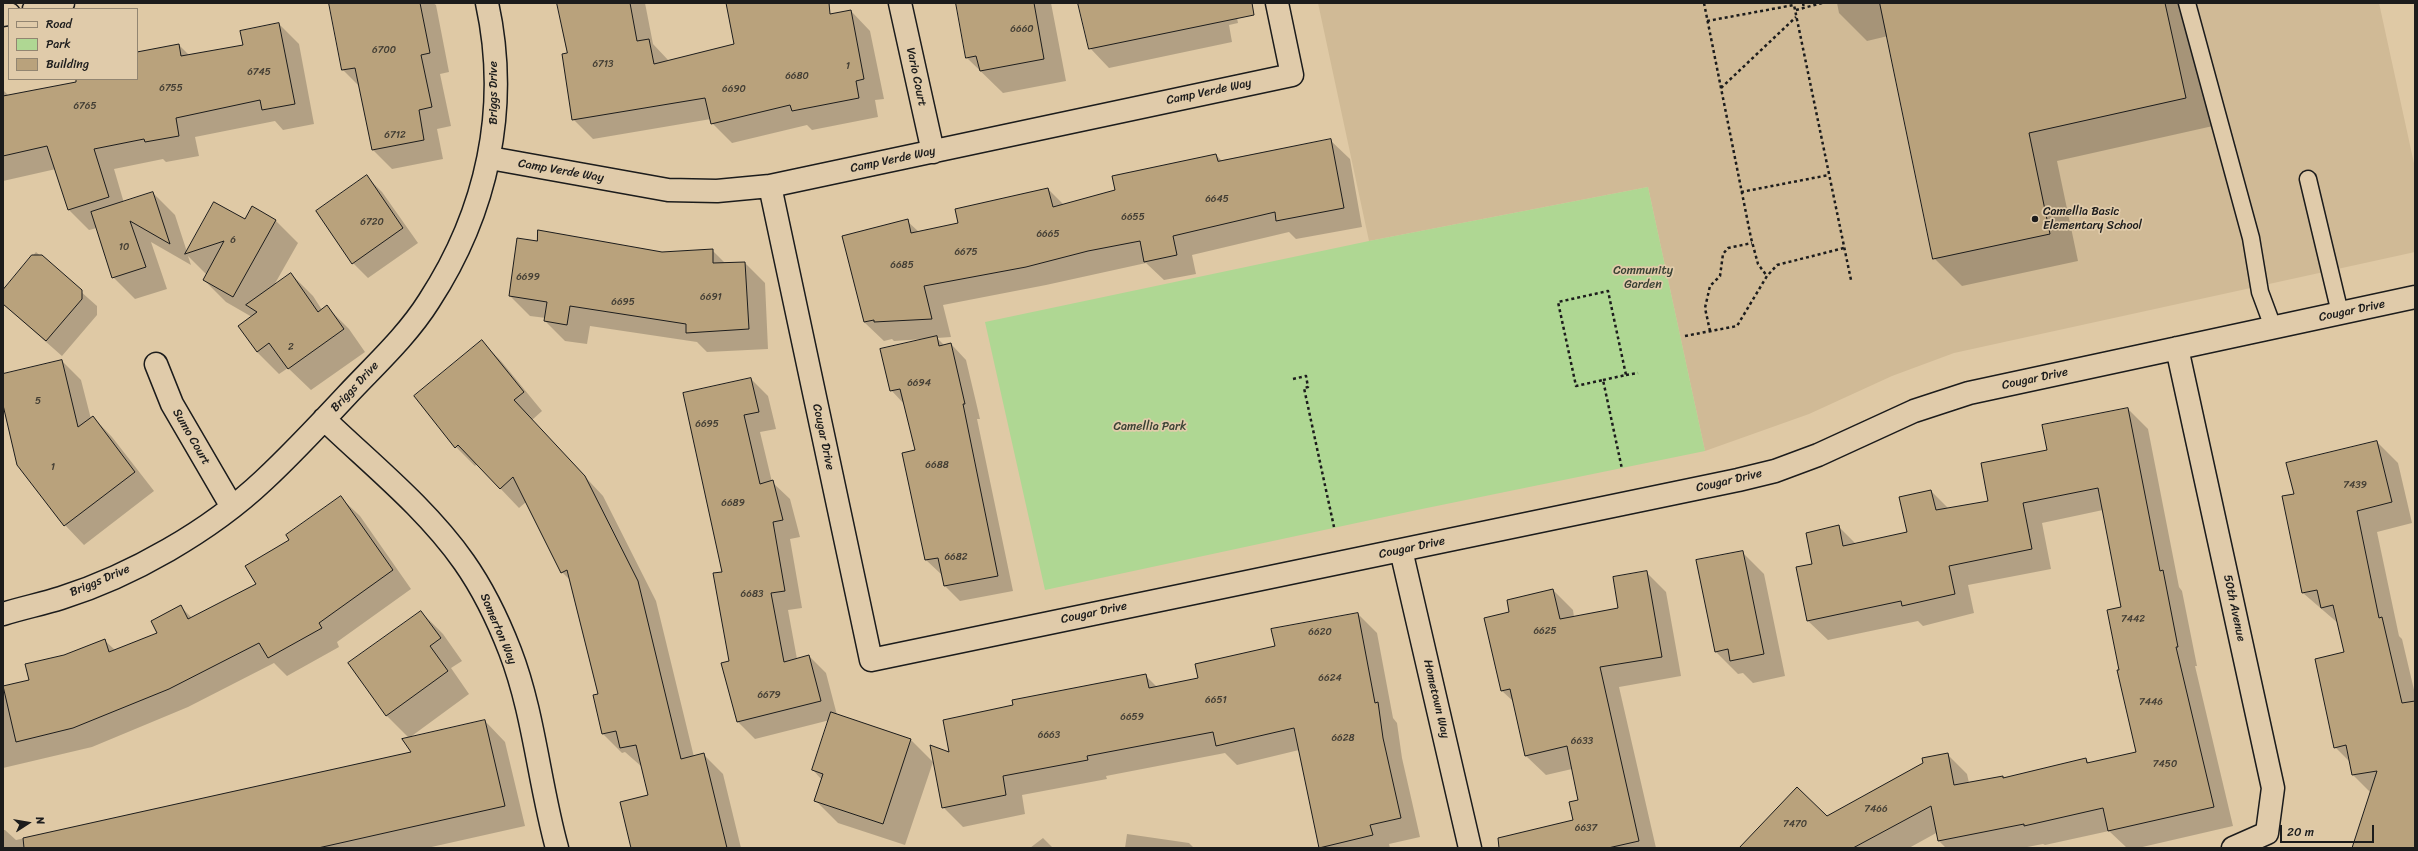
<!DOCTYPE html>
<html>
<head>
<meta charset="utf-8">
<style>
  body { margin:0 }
  #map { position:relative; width:2418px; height:851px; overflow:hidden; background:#dfc9a5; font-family:Sriracha,sans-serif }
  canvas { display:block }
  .frame { position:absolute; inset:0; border:4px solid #1c1c1c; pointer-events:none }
  .legend { position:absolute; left:8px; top:8px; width:130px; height:72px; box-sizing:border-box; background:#e0cbaa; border:1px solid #928571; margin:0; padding:5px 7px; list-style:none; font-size:12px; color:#1c1c1c }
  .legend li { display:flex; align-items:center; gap:8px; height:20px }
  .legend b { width:20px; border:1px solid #928571 }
  .north { position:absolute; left:8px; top:803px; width:40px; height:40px; -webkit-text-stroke:3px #e0cbaa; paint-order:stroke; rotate:78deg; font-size:11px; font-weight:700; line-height:16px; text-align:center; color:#1c1c1c }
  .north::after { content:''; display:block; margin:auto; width:14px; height:18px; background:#1c1c1c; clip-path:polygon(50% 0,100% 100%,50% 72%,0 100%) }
  .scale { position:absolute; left:2280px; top:825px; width:94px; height:18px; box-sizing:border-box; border:2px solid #1c1c1c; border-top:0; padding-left:5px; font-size:12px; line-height:14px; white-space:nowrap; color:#1c1c1c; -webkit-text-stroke:3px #e0cbaa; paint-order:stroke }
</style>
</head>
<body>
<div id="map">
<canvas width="2418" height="851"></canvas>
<div class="frame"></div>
<ul class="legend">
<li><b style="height:5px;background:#e0cbaa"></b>Road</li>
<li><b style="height:11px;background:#afd793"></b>Park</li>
<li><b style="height:11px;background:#b9a27c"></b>Building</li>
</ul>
<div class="north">N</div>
<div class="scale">20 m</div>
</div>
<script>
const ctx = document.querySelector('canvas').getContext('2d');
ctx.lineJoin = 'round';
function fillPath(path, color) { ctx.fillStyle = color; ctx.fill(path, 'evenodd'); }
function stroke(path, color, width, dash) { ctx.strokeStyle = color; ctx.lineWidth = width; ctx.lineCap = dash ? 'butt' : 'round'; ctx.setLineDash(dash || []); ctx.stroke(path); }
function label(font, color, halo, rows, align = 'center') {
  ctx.font = font + ' Sriracha,sans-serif'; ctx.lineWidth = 3.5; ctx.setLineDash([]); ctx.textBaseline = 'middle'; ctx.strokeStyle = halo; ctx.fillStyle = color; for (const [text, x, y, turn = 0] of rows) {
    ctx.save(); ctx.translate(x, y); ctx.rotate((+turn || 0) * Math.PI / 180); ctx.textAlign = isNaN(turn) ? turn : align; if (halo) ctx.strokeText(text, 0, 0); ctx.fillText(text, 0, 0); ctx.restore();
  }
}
const built = new Path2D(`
  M 1318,3 L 2379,3 L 2415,168 L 2415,252 L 1954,353 L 1892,376 L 1809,414 L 1705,451 L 1648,187 L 1369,241 Z`);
const green = new Path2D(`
  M 1648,187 L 1705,451 L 1417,510 L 1045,590 L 985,322 L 1369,241 Z`);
const shadow = new Path2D(`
  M 330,3 L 433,3 L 436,5 L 449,72 L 440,74 L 451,126 L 437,129 L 443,159 L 392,169 L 373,150 L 360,87 L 343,70 Z
  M 558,3 L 645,3 L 653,44 L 669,61 L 735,45 L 727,3 L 801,3 L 805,20 L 851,11 L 870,31 L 884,99 L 875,100 L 878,117 L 812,130 L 807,125 L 732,143 L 712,123 L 711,119 L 593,139 L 573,119 L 568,54 Z
  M 957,3 L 1051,3 L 1066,81 L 1003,93 L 967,58 Z
  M 1079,3 L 1234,3 L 1238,23 L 1229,25 L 1232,42 L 1109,68 L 1090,48 Z
  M 1837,3 L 2186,3 L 2213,126 L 2057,161 L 2078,261 L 1962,286 L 1934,258 L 1888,36 L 1867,41 L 1839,13 Z
  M 279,24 L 299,44 L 314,124 L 283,130 L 275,121 L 195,137 L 199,156 L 166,162 L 163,159 L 114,169 L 124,203 L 153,193 L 175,215 L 187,252 L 245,220 L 252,208 L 276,221 L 298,243 L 273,287 L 291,274 L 313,296 L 322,310 L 327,307 L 349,329 L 365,352 L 311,390 L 288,368 L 279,374 L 257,352 L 239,326 L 252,317 L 226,302 L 204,280 L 207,275 L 188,256 L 191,265 L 151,242 L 167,289 L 135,299 L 113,277 L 97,228 L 89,230 L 69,210 L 56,169 L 3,181 L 3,90 L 9,96 L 78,83 L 77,79 L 137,79 L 137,54 L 179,45 L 189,55 L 244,46 Z
  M 1330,140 L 1350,159 L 1362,227 L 1296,239 L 1289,232 L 1192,255 L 1196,274 L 1164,280 L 1146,263 L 1046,285 L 943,305 L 951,337 L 937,338 L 945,346 L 951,344 L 966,360 L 980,419 L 977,419 L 1013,591 L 960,601 L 945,586 L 942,575 L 926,560 L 916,450 L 905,405 L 891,390 L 924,339 L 894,341 L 892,339 L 884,341 L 864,322 L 907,221 L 919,232 L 959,224 L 1048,189 L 1064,205 L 1117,191 L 1216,155 L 1222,161 Z
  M 367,177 L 382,192 L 418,243 L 368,278 L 353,263 Z
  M 538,242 L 662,253 L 712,250 L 726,264 L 745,263 L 765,283 L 768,349 L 707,352 L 697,342 L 590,326 L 587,344 L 565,341 L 545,321 L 546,318 L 530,316 L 510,296 Z
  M 36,252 L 97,306 L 97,315 L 62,356 L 3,304 L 3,291 Z
  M 482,342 L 501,361 L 542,411 L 532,420 L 603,496 L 656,601 L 694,757 L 704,755 L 723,774 L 741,848 L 640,848 L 649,796 L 642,767 L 625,752 L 622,753 L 603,734 L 599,694 L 572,582 L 562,572 L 526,502 L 519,508 L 477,464 L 475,466 L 456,447 L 415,396 Z
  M 62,361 L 81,380 L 91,419 L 93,417 L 112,437 L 154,491 L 84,545 L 65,525 L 3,401 L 3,375 Z
  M 751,379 L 768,396 L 776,429 L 760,432 L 772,482 L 790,499 L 800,537 L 790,539 L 802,608 L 788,610 L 797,659 L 809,656 L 826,673 L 837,715 L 911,740 L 933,762 L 905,845 L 838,823 L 816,801 L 822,780 L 813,770 L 830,720 L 755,739 L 738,722 L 730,661 L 723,573 L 684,394 Z
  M 2128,409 L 2148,429 L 2179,587 L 2182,591 L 2197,666 L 2195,666 L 2233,826 L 2138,848 L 2127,848 L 2109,831 L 2045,845 L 2043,844 L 2022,848 L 1946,848 L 1939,841 L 1938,832 L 1909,848 L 1740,848 L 1827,817 L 1947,754 L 1967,774 L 1969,783 L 2003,777 L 2004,778 L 2086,759 L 2090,764 L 2138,753 L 2120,671 L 2122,608 L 2103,510 L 2042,523 L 2051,569 L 1968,585 L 1974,613 L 1923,626 L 1918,621 L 1828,640 L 1808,621 L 1814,565 L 1838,526 L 1856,544 L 1908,533 L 1931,491 L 1949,509 L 1989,501 L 2048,451 Z
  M 2377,442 L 2398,463 L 2412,523 L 2377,532 L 2399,636 L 2402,639 L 2415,694 L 2415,848 L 2353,848 L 2371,793 L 2353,775 L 2351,763 L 2335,747 L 2345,653 L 2339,624 L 2303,593 L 2295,494 Z
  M 341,498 L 360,516 L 411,589 L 337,642 L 339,647 L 287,676 L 274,663 L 188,707 L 92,747 L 3,768 L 3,687 L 30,680 L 64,656 L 104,640 L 115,650 L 158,633 L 181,607 L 192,618 L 257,584 L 291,541 Z
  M 1742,552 L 1764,574 L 1785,676 L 1753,683 L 1743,673 L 1738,674 L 1716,652 Z
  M 1646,572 L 1666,592 L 1681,676 L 1619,687 L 1656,848 L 1540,848 L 1574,821 L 1580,801 L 1572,769 L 1546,775 L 1526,756 L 1514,702 L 1502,691 L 1510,613 L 1553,590 L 1573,610 L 1574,617 L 1619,608 Z
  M 421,612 L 443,634 L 462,661 L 451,668 L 469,694 L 409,738 L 387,716 L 350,664 Z
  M 1358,614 L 1377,633 L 1393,718 L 1397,723 L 1402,758 L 1420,837 L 1389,844 L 1390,848 L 1320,848 L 1299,750 L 1237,765 L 1225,753 L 1106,776 L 1107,779 L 1022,795 L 1025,814 L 963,827 L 943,807 L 950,753 L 1146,676 L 1158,688 L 1200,679 Z
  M 485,721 L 505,742 L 525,826 L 427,848 L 3,848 L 3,830 L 5,830 L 16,840 L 413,752 Z
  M 1127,834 L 1189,843 L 1194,848 L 1125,848 Z
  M 1043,838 L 1053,848 L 1030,848 Z`);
const building = new Path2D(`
  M 329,3 L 420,3 L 430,53 L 421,55 L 432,107 L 419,110 L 424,140 L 372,150 L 355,68 L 342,70 Z
  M 557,3 L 630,3 L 637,41 L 649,39 L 654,64 L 734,44 L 726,3 L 829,3 L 830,14 L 851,10 L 864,79 L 856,81 L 859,98 L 792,111 L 790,105 L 711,124 L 705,98 L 572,120 L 562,54 L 567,53 Z
  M 956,3 L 1034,3 L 1044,59 L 980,71 L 976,56 L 966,58 Z
  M 1078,3 L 1252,3 L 1254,15 L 1089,49 Z
  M 1880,3 L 2165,3 L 2186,98 L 2029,133 L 2050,234 L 1933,259 Z
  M 279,23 L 295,104 L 262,110 L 260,100 L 176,118 L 179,136 L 145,142 L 144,139 L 94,149 L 109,197 L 68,210 L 47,146 L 3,156 L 3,96 L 76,82 L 76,79 L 137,79 L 137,52 L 179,44 L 181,56 L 243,45 L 240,31 Z
  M 1331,139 L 1344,208 L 1276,221 L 1275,212 L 1173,236 L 1177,255 L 1144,262 L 1140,241 L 1088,251 L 1026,267 L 924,286 L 932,319 L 874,322 L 874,320 L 864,322 L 842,236 L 908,219 L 911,233 L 958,223 L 955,209 L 1048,188 L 1053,207 L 1115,190 L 1112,176 L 1216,154 L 1218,161 Z
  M 367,175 L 403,228 L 352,264 L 316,211 Z
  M 153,192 L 170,244 L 130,221 L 146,267 L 112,278 L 91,212 Z
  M 214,202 L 245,219 L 252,206 L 276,220 L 233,297 L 203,280 L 224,241 L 185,254 Z
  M 538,230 L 662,252 L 713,249 L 713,263 L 745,262 L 749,329 L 686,333 L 686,324 L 570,306 L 567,325 L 544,321 L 547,302 L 509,296 L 517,238 L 537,241 Z
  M 32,255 L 42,255 L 82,290 L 82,299 L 46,341 L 3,304 L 3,290 Z
  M 291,273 L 318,312 L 327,305 L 344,329 L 288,369 L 269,343 L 257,352 L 238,326 L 257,312 L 246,305 Z
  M 937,336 L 939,346 L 951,343 L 965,404 L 963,404 L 998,576 L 944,586 L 938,558 L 925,560 L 902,453 L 915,450 L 900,389 L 890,391 L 880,349 Z
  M 482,340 L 524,392 L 514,400 L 585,476 L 638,581 L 681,759 L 704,753 L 727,848 L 631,848 L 620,802 L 648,795 L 636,745 L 620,748 L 616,731 L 602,734 L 593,695 L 598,694 L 567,570 L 561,573 L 513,477 L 500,489 L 458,445 L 455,448 L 414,396 Z
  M 62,360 L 78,427 L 93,416 L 135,472 L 64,526 L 17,465 L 3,405 L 3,374 Z
  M 751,378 L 759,412 L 744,415 L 760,484 L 773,480 L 783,520 L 773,522 L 785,591 L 771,593 L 784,662 L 809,655 L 821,701 L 737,722 L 721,663 L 729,661 L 713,573 L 722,572 L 683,393 Z
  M 2128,408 L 2160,571 L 2163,570 L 2178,647 L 2176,647 L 2214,807 L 2108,831 L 2103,808 L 2024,826 L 2024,824 L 1938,841 L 1931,806 L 1853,848 L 1739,848 L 1797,787 L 1827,816 L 1923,763 L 1922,758 L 1948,753 L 1954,785 L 2003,776 L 2003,778 L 2086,758 L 2087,763 L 2136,752 L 2117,670 L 2119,670 L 2107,610 L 2121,607 L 2098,488 L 2023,503 L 2032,549 L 1949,566 L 1955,594 L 1902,606 L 1901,601 L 1807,621 L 1796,567 L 1812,564 L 1806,533 L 1839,525 L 1843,546 L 1907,532 L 1899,497 L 1931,490 L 1936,510 L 1988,501 L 1981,463 L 2047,450 L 2042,425 Z
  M 2377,441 L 2392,502 L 2357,511 L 2379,618 L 2382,617 L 2402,703 L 2415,701 L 2415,848 L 2352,848 L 2377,771 L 2352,775 L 2346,745 L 2334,748 L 2315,659 L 2344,652 L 2333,605 L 2321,608 L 2317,590 L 2302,593 L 2282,496 L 2294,494 L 2286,463 Z
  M 341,496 L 393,570 L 319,623 L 322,628 L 268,658 L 259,643 L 169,689 L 73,728 L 16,742 L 3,686 L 29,680 L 25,664 L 64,655 L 105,639 L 109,652 L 157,633 L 151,621 L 181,605 L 188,619 L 256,584 L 245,566 L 289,540 L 286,535 Z
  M 1743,551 L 1764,654 L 1730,661 L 1728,649 L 1715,652 L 1696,560 Z
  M 1647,571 L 1662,657 L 1600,667 L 1639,841 L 1608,848 L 1499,848 L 1498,838 L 1573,820 L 1569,802 L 1578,800 L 1567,746 L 1525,756 L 1510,689 L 1501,691 L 1484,618 L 1509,612 L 1507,600 L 1553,589 L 1560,619 L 1618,608 L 1613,577 Z
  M 421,611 L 441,638 L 430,646 L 448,671 L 386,716 L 348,663 Z
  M 1358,613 L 1375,703 L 1378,702 L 1383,738 L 1401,818 L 1370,825 L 1373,835 L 1319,848 L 1294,728 L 1216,746 L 1213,732 L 1087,756 L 1088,760 L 1003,776 L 1006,795 L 942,808 L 930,745 L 949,752 L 943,720 L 1013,705 L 1012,700 L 1146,674 L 1149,688 L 1198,678 L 1195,664 L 1275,646 L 1271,629 Z
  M 831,712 L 911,739 L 883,824 L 814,801 L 823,774 L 812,770 Z
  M 485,720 L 505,806 L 318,848 L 24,848 L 23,838 L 411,752 L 402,739 Z`);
const path = new Path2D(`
  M 1704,3 L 1751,238 L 1758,264 L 1767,276
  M 1803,3 L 1804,8
  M 1796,10 L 1822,3
  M 1707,21 L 1794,5 L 1851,280
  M 1721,88 L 1796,17
  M 1741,192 L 1829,175
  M 1710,331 L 1705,308 L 1710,286 L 1720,276 L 1723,254 L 1728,248 L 1752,243
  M 1685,336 L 1737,326 L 1767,276 L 1777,265 L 1844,248
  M 1626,375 L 1638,373
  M 1293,379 L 1306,376 L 1308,387 L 1304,388 L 1334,527
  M 1603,380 L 1626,375 L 1608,291 L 1558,302 L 1576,386 L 1603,380 L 1622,469`);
const lane = new Path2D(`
  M 2187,3 L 2251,238 L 2260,292 L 2273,327
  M 2308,179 L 2340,313`);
const street = new Path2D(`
  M 900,3 L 933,152
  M 34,9 L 63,3
  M 3,15 L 9,14
  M 490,158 L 668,190 L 717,191 L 770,186 L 1292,75 L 1277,3
  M 770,186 L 871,660 L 1738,480 L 1775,471 L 1818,455 L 1914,411 L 1969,393 L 2415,297
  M 2177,348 L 2273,788 L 2267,833 L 2233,848
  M 156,364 L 172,404 L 232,507
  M 324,419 C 372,465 426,508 464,562 C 483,589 498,620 510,651 C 534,713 539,783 557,848
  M 1401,550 L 1470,848
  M 3,614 C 22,608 42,604 61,598 C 131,576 210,531 264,480 C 293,453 320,424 347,395 C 375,365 407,336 429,301 C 487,212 510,108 487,3`);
const markers = [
  [2035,219,4,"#1c1c1c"]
];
const numberNames = [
  ["6660",1022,29],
  ["6700",384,50],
  ["6713",603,64],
  ["1",848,66],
  ["6745",259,72],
  ["6680",797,76],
  ["6755",171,88],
  ["6690",734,89],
  ["6765",85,106],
  ["6712",395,135],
  ["6645",1217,199],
  ["6655",1133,217],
  ["6720",372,222],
  ["6665",1048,234],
  ["6",233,240],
  ["10",124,247],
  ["6675",966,252],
  ["6685",902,265],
  ["6699",528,277],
  ["6691",711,297],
  ["6695",623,302],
  ["2",291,347],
  ["6694",919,383],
  ["5",38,401],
  ["6695",707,424],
  ["6688",937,465],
  ["1",53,467],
  ["7439",2355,485],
  ["6689",733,503],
  ["6682",956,557],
  ["6683",752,594],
  ["7442",2133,619],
  ["6625",1545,631],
  ["6620",1320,632],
  ["6624",1330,678],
  ["6679",769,695],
  ["6651",1216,700],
  ["7446",2151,702],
  ["6659",1132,717],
  ["6663",1049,735],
  ["6628",1343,738],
  ["6633",1582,741],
  ["7450",2165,764],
  ["7466",1876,809],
  ["7470",1795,824],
  ["6637",1586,828]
];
const streetNames = [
  ["Vario Court",916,77,78],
  ["Camp Verde Way",1209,92,-12],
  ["Briggs Drive",494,93,-90],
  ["Camp Verde Way",893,160,-12],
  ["Camp Verde Way",561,171,10],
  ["Cougar Drive",2352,311,-12],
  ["Cougar Drive",2035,379,-12],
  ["Briggs Drive",355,387,-47],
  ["Sumo Court",191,437,60],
  ["Cougar Drive",823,437,78],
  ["Cougar Drive",1729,481,-13],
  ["Cougar Drive",1412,548,-12],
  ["Briggs Drive",100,581,-23],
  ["50th Avenue",2234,608,78],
  ["Cougar Drive",1094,613,-12],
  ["Somerton Way",498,629,67],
  ["Hometown Way",1436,699,77]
];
const poiNames = [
  ["Camellia Basic",2043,212],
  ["Elementary School",2043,226]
];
const parkNames = [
  ["Community",1643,271],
  ["Garden",1643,285],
  ["Camellia Park",1150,427]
];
fillPath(built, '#d0ba96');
fillPath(green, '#afd793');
fillPath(shadow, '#0003');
fillPath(building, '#b9a27c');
stroke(building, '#1c1c1c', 1);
stroke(lane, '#1c1c1c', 19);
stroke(street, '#1c1c1c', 25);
stroke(path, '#1c1c1c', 2.5, [3, 3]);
stroke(lane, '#e0cbaa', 16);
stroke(street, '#e0cbaa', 22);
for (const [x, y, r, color] of markers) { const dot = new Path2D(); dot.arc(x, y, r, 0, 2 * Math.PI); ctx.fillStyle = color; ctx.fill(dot); stroke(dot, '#e0cbaa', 1.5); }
label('10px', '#433e34', null, numberNames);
label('12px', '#1c1c1c', '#e0cbaa', streetNames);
label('12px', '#1c1c1c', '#e0cbaa', poiNames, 'left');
label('12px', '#394134', '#e0cbaa', parkNames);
</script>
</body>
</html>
